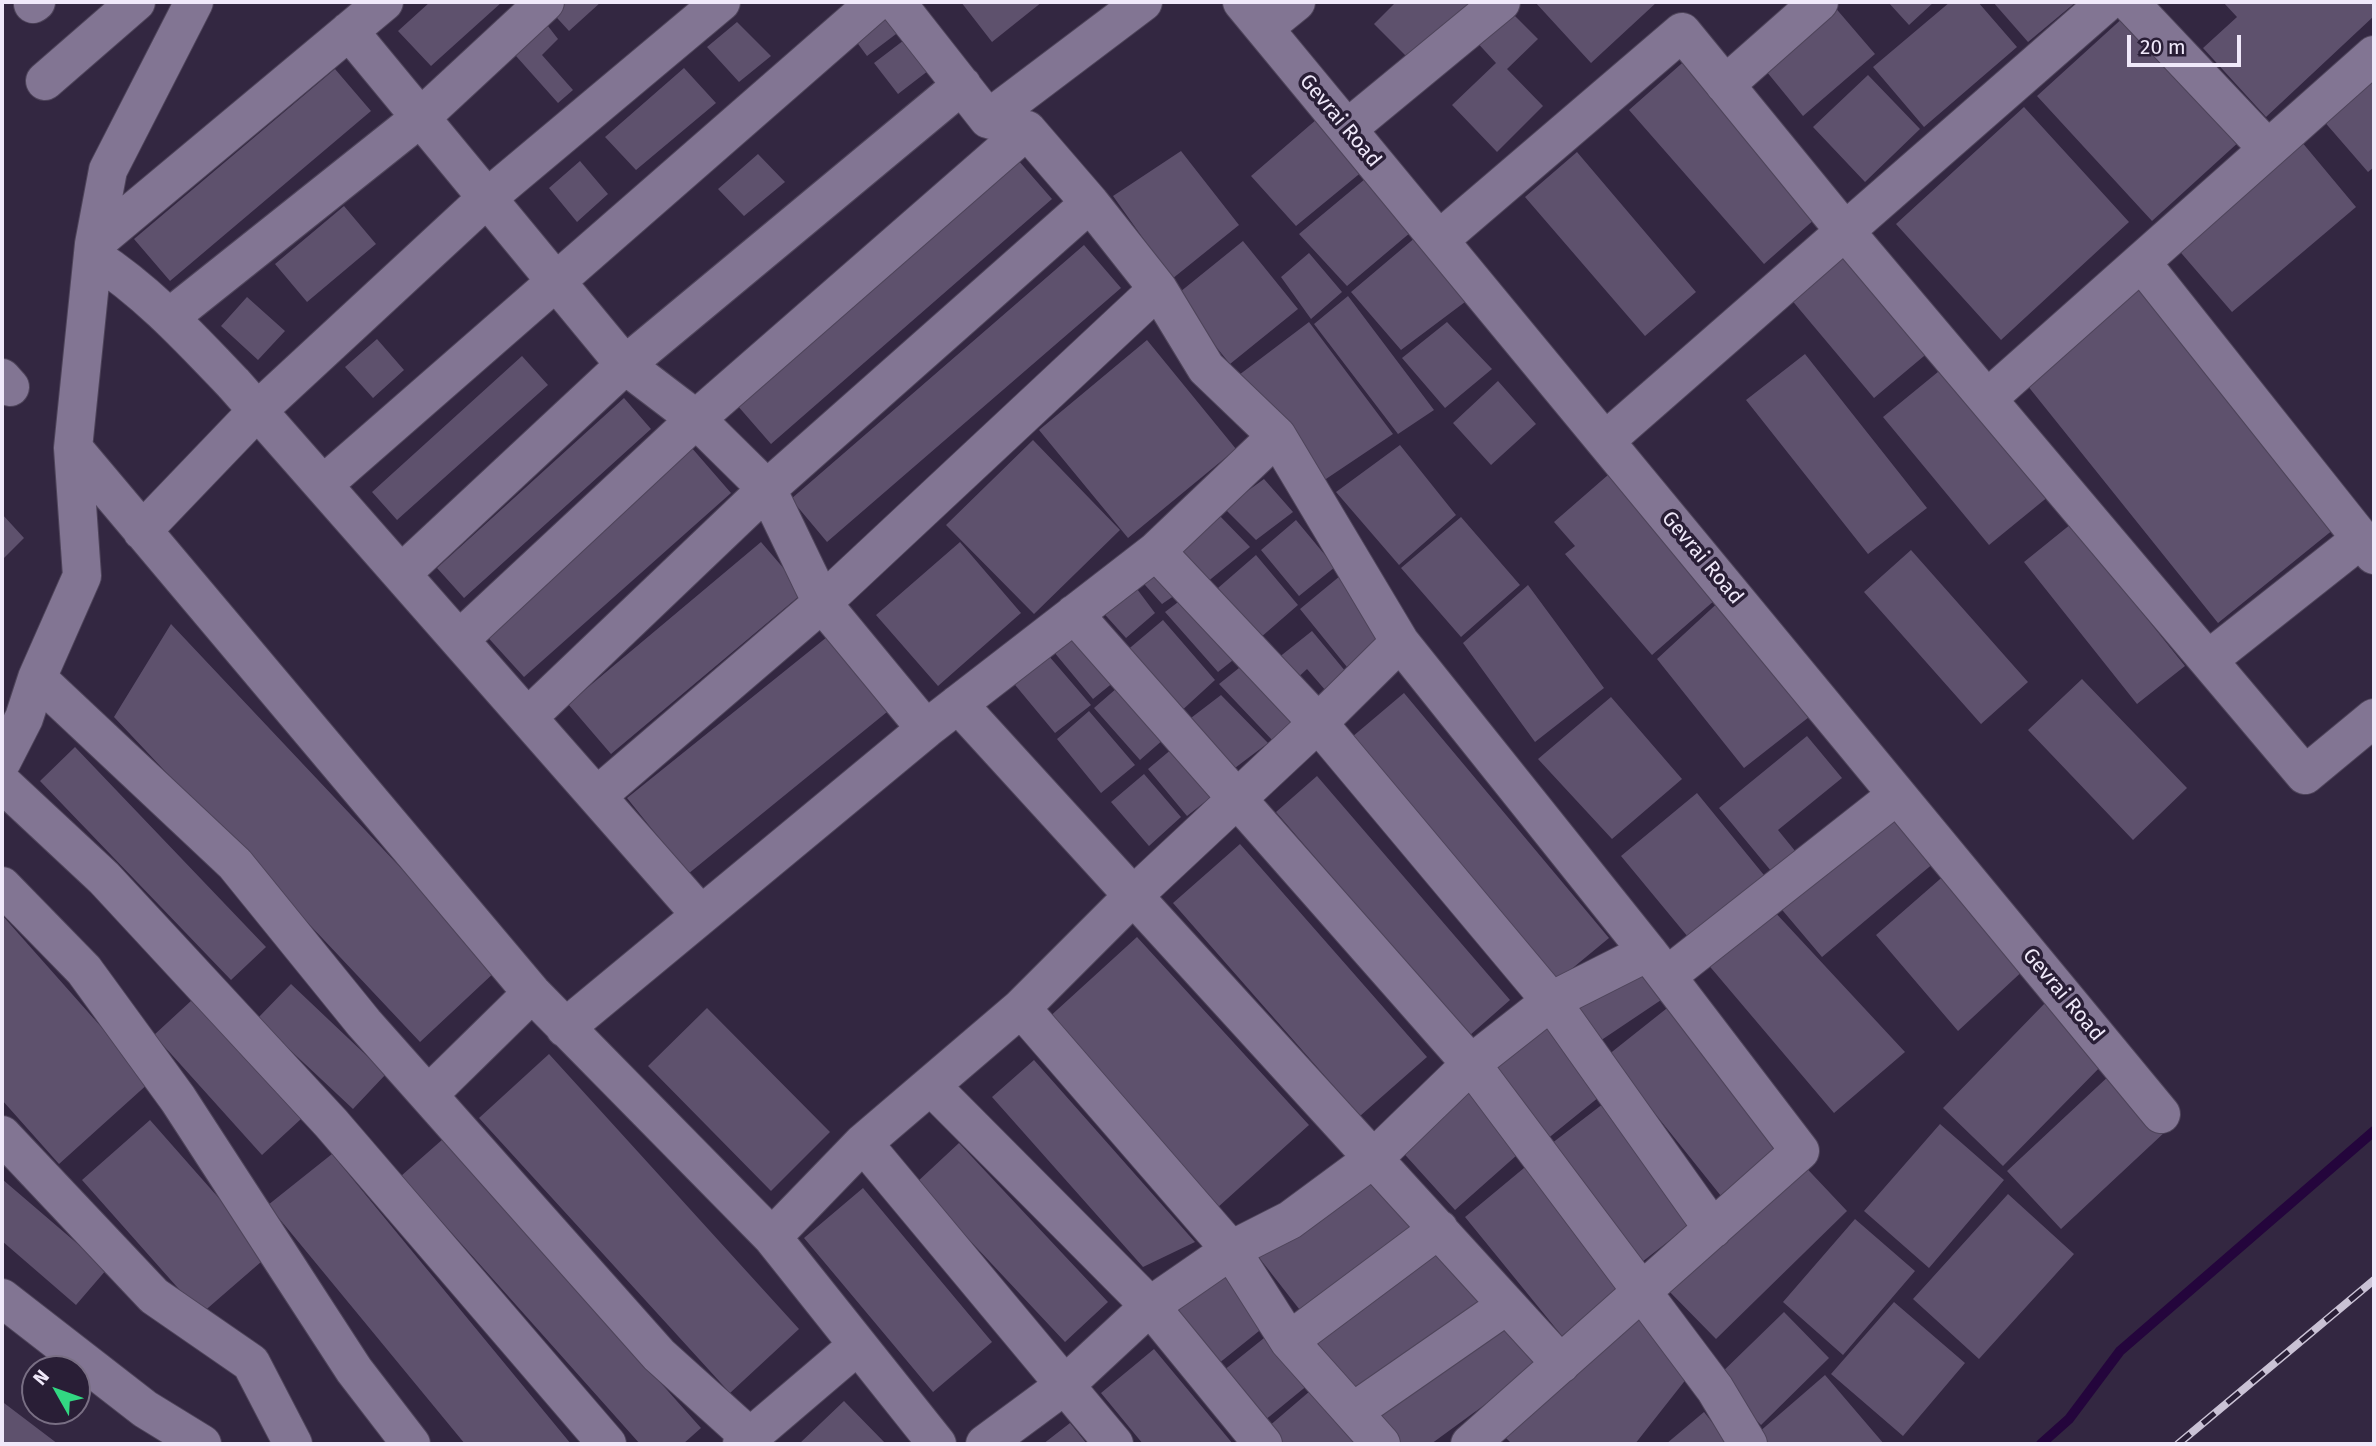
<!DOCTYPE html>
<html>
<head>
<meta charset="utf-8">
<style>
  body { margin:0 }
  #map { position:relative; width:2376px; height:1446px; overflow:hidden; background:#332741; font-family:"Fira Sans",sans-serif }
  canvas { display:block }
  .frame { position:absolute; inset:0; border:4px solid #f0e9fa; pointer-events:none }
  .north { position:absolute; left:21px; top:1355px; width:70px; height:70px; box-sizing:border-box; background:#291e36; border:2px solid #796f84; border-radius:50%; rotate:310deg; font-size:19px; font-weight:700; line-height:28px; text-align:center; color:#f0e9fa }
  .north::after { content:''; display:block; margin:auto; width:24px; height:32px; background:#32d882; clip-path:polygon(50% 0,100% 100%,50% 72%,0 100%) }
  .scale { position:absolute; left:2127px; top:35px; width:114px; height:32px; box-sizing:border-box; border:4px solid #f0e9fa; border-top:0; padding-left:9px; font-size:21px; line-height:24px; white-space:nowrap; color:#f0e9fa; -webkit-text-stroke:5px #291e36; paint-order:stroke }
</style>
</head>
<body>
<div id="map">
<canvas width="2376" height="1446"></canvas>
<div class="frame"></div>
<div class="north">N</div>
<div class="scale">20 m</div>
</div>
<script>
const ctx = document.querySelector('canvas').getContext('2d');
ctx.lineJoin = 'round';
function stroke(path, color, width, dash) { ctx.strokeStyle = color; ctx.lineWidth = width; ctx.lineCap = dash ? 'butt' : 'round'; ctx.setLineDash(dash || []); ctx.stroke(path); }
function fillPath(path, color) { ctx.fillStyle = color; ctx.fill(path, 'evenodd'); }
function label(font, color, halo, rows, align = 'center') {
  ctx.font = font + ' "Fira Sans",sans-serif'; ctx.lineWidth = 7; ctx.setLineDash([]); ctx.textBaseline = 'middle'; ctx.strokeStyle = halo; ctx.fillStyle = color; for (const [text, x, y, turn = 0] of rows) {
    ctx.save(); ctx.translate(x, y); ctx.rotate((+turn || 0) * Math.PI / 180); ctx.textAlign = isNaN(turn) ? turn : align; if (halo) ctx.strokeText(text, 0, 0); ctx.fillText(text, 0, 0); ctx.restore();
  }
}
const stream = new Path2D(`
  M 2041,1444 L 2069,1419 L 2120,1351 L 2374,1131`);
const building = new Path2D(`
  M 430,2 L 502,2 L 431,66 L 398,31 Z
  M 555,2 L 601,2 L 569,31 L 548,8 Z
  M 961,2 L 1042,2 L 992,42 Z
  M 1396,2 L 1480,2 L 1415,65 L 1374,24 Z
  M 1535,2 L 1657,2 L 1591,63 Z
  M 1888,2 L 1934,2 L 1909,25 Z
  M 1950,2 L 1978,2 L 2017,47 L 1924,127 L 1873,67 Z
  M 1993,2 L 2076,2 L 2028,42 Z
  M 2223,2 L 2374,2 L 2374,16 L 2266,117 L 2203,48 L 2237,17 Z
  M 1833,5 L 1875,54 L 1803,116 L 1762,66 Z
  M 1506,7 L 1538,39 L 1507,69 L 1543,106 L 1497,152 L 1452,105 L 1496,63 L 1473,38 Z
  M 887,8 L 904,28 L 867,56 L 853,37 Z
  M 2126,15 L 2241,140 L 2152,221 L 2037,96 Z
  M 541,17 L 558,39 L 542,55 L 573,90 L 558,103 L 508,47 Z
  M 737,22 L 771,56 L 739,82 L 707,47 Z
  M 912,34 L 937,64 L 898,94 L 874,63 Z
  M 1689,57 L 1824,211 L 1764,264 L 1629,110 Z
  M 684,68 L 716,103 L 636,170 L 605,137 Z
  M 335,69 L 371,111 L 170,281 L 134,239 Z
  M 1868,75 L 1920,129 L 1865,182 L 1813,127 Z
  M 2374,75 L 2374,167 L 2368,172 L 2322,119 Z
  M 2024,107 L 2129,222 L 2001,340 L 1896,224 Z
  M 1324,113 L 1369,166 L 1296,226 L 1251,176 Z
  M 2301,141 L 2356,207 L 2232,312 L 2176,247 Z
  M 1181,151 L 1239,225 L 1172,279 L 1113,196 Z
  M 1577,152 L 1696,292 L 1645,336 L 1525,197 Z
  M 758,154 L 785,182 L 744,216 L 718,189 Z
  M 1018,160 L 1052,199 L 771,444 L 737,405 Z
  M 580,161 L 608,194 L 577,222 L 549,188 Z
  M 1371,174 L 1417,227 L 1347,286 L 1299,234 Z
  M 344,206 L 376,244 L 307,302 L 275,264 Z
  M 1423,231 L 1477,293 L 1401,350 L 1351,292 Z
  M 1243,241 L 1298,309 L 1230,364 L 1175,296 Z
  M 1084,245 L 1121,288 L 827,542 L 791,499 Z
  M 1846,252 L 1930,351 L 1874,398 L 1790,298 Z
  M 1309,253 L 1342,292 L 1311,319 L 1281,277 Z
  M 2140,286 L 2334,529 L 2218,623 L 2023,380 Z
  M 1348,296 L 1434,410 L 1398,434 L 1314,324 Z
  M 247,297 L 285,331 L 258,360 L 221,326 Z
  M 1309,322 L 1393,434 L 1323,481 L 1239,375 Z
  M 1447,322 L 1492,369 L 1445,408 L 1402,358 Z
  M 377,339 L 404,370 L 373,398 L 345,367 Z
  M 1147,340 L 1236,449 L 1128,538 L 1039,430 Z
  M 1805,354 L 1927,508 L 1868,554 L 1746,400 Z
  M 522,356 L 548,385 L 397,520 L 372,492 Z
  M 1944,367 L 2049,496 L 1989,545 L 1883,417 Z
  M 1498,381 L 1536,424 L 1491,465 L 1453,423 Z
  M 624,398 L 651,429 L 464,598 L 437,568 Z
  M 1033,440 L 1120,530 L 1034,614 L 946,525 Z
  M 1400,445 L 1456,515 L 1399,565 L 1336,492 Z
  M 691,447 L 731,493 L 524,677 L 483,632 Z
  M 1616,468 L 1723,593 L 1652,655 L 1565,554 L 1575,546 L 1554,522 Z
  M 1264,479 L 1293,512 L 1256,540 L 1224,508 Z
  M 1217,513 L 1250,547 L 1206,583 L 1175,545 Z
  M 2,514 L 24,538 L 2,560 Z
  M 1461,517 L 1520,585 L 1461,637 L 1401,568 Z
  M 1296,520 L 1335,567 L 1299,596 L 1261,550 Z
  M 2071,524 L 2185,666 L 2137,704 L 2024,562 Z
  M 761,542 L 804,592 L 611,754 L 568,704 Z
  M 960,542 L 1021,613 L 938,686 L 876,615 Z
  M 1911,550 L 2028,682 L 1981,724 L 1864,592 Z
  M 1256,555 L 1298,605 L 1260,638 L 1218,588 Z
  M 1160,560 L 1184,589 L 1162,604 L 1137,576 Z
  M 1340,576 L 1387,634 L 1347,667 L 1300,609 Z
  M 1131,581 L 1155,613 L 1126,638 L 1099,608 Z
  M 1528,585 L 1604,688 L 1535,742 L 1463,643 Z
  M 1190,593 L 1242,653 L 1218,672 L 1165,612 Z
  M 1723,598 L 1818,710 L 1744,768 L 1657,659 Z
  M 1163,620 L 1215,680 L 1178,714 L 1125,652 Z
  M 1077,623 L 1120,677 L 1093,699 L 1049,646 Z
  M 171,624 L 497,970 L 420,1042 L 114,717 Z
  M 1312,631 L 1346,672 L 1326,691 L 1307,669 L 1291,684 L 1273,662 Z
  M 827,637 L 887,712 L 688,874 L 627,798 Z
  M 1042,648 L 1091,705 L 1055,733 L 1006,674 Z
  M 1249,660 L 1303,717 L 1274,742 L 1219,684 Z
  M 2082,679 L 2187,788 L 2133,840 L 2028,730 Z
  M 1125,681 L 1172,732 L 1140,760 L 1094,708 Z
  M 1404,693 L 1609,938 L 1557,981 L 1352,737 Z
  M 1221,695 L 1268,743 L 1231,771 L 1187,721 Z
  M 1611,697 L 1682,779 L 1612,839 L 1538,759 Z
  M 1089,711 L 1135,765 L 1101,793 L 1057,739 Z
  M 1807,736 L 1842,778 L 1778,830 L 1800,857 L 1776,877 L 1719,808 Z
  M 1179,743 L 1221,789 L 1187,816 L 1148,769 Z
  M 75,747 L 266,947 L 231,980 L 40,781 Z
  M 1144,774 L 1181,817 L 1149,846 L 1111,802 Z
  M 1317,776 L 1510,1000 L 1469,1036 L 1276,812 Z
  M 1697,793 L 1768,880 L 1693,943 L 1621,856 Z
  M 1897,805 L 1941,857 L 1822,957 L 1778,905 Z
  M 1240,844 L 1427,1057 L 1360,1116 L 1173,903 Z
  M 1947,873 L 2027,967 L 1958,1031 L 1876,935 Z
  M 1772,909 L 1905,1052 L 1834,1113 L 1706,962 Z
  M 2,915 L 150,1082 L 59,1164 L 2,1100 Z
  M 1137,937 L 1309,1125 L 1217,1208 L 1046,1020 Z
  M 1646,959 L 1670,994 L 1597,1043 L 1574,1009 Z
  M 291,984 L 386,1074 L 353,1109 L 257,1019 Z
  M 192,1000 L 301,1119 L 262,1155 L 154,1035 Z
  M 1676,1001 L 1788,1142 L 1721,1196 L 1608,1055 Z
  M 2046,1002 L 2106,1061 L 2003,1166 L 1943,1108 Z
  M 707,1008 L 830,1132 L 771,1191 L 648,1066 Z
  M 1551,1014 L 1604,1093 L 1546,1140 L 1490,1068 Z
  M 549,1054 L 799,1329 L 730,1393 L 479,1118 Z
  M 1034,1060 L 1195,1242 L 1143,1267 L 992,1097 Z
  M 2112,1073 L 2166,1131 L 2061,1229 L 2007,1171 Z
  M 1468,1084 L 1526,1147 L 1455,1210 L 1398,1147 Z
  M 1608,1100 L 1698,1218 L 1637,1266 L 1547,1147 Z
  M 150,1120 L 269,1255 L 201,1314 L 82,1180 Z
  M 1940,1124 L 2004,1180 L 1929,1268 L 1864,1211 Z
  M 443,1139 L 701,1428 L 683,1444 L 640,1444 L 401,1176 Z
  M 959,1143 L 1108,1302 L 1065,1342 L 916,1183 Z
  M 332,1154 L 571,1444 L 465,1444 L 268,1205 Z
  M 1796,1157 L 1847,1211 L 1716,1339 L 1664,1286 Z
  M 1530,1163 L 1627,1282 L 1562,1336 L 1465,1217 Z
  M 1371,1167 L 1416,1226 L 1303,1314 L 1257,1255 Z
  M 2,1179 L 107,1269 L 76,1305 L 2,1241 Z
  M 863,1188 L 992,1342 L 933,1392 L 804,1238 Z
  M 2008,1194 L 2074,1254 L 1979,1359 L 1913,1299 Z
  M 1855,1219 L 1915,1271 L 1843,1355 L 1783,1302 Z
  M 1435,1244 L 1488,1306 L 1358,1395 L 1311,1335 Z
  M 1225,1267 L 1269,1323 L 1213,1368 L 1168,1312 Z
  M 1894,1302 L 1965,1363 L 1903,1436 L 1831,1374 Z
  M 1640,1305 L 1687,1378 L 1635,1444 L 1512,1444 L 1504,1436 Z
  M 1784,1312 L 1829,1358 L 1761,1425 L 1715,1379 Z
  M 1505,1317 L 1543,1362 L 1431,1444 L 1397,1444 L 1372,1410 Z
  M 1274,1330 L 1314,1380 L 1259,1425 L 1218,1375 Z
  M 1154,1349 L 1233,1444 L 1143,1444 L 1101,1393 Z
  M 1825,1375 L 1884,1444 L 1755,1444 L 1751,1439 Z
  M 1317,1385 L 1369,1444 L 1274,1444 L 1261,1433 Z
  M 844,1401 L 886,1444 L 799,1444 Z
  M 4,1403 L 58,1444 L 2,1444 Z
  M 1704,1412 L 1729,1444 L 1666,1444 Z
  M 1070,1423 L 1087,1444 L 1043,1444 Z`);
const minor = new Path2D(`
  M 896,2 L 988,119 L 1027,130 L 1090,203 L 1158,289 L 1206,368 L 1277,436 L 1400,642 L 1648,952 L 1800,1151 L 1470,1444
  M 1242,2 L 2161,1114
  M 2129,2 L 2268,149
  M 33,4 L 36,2
  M 1264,28 L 1296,2
  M 349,31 L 625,365 L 696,419 L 767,489 L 822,603 L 926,729
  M 45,81 L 136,2
  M 1725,85 L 1819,2
  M 988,119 L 1143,2
  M 1347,129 L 1501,2
  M 1439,240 L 1682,32 L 1844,230 L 2305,775 L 2374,718
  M 94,244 L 384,2
  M 94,257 C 148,292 190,338 234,384 L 701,915
  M 2141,262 L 2374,555
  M 170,317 L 420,118 L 545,2
  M 2,378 L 10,387
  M 1987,399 L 2374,55
  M 1605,441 L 2107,2
  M 73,448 L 532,993 L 772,1237 L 937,1444
  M 324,484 L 876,2
  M 142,531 L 257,411 L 487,198 L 721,2
  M 1156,551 L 1318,723 L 1551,1001 L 1713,1229
  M 402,573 L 625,365 L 962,85
  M 1074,614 L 1471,1064 L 1715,1389 L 1748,1444
  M 460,639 L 696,419 L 1027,130
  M 2208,660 L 2361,539
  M 37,678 L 235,864 L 364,1023 L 659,1355 L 750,1437
  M 958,704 L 1561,1364
  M 528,717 L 767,489 L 1090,203
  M 2,761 L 24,718 L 37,678 L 82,576 L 73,448 L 94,244 L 108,170 L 194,2
  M 2,783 L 104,878 L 331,1123 L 607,1444
  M 597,796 L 822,603 L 1158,289
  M 2,886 L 84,970 L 178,1099 L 354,1370 L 411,1444
  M 1667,976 L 1897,795
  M 1021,1008 L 1231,1250 L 1289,1341 L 1381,1444
  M 565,1028 L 926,729 L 1156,551 L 1277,436
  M 932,1087 L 1150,1306 L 1263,1444
  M 428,1095 L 532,993
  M 2,1135 L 154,1296 L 251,1363 L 293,1444
  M 863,1143 L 1114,1444
  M 772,1237 L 863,1143 L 1021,1008 L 1134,895 L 1318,723 L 1400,642
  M 2,1298 L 145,1409 L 202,1444
  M 1289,1341 L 1439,1229
  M 1353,1412 L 1507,1305
  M 742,1444 L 858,1345
  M 985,1444 L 1065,1385 L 1150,1306 L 1231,1250 L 1290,1220 L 1374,1158 L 1471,1064 L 1551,1001 L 1648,952`);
const rail = new Path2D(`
  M 2178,1444 L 2374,1280`);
const streetNames = [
  ["Gevrai Road",1340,121,50],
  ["Gevrai Road",1702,558,50],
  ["Gevrai Road",2063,995,50]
];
stroke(stream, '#24053c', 10);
fillPath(building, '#5e516d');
stroke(minor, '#4e445a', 40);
stroke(minor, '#827593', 38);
stroke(rail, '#cac2d5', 8);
stroke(rail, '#291e36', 5, [16]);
label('21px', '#f0e9fa', '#291e36', streetNames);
</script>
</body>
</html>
